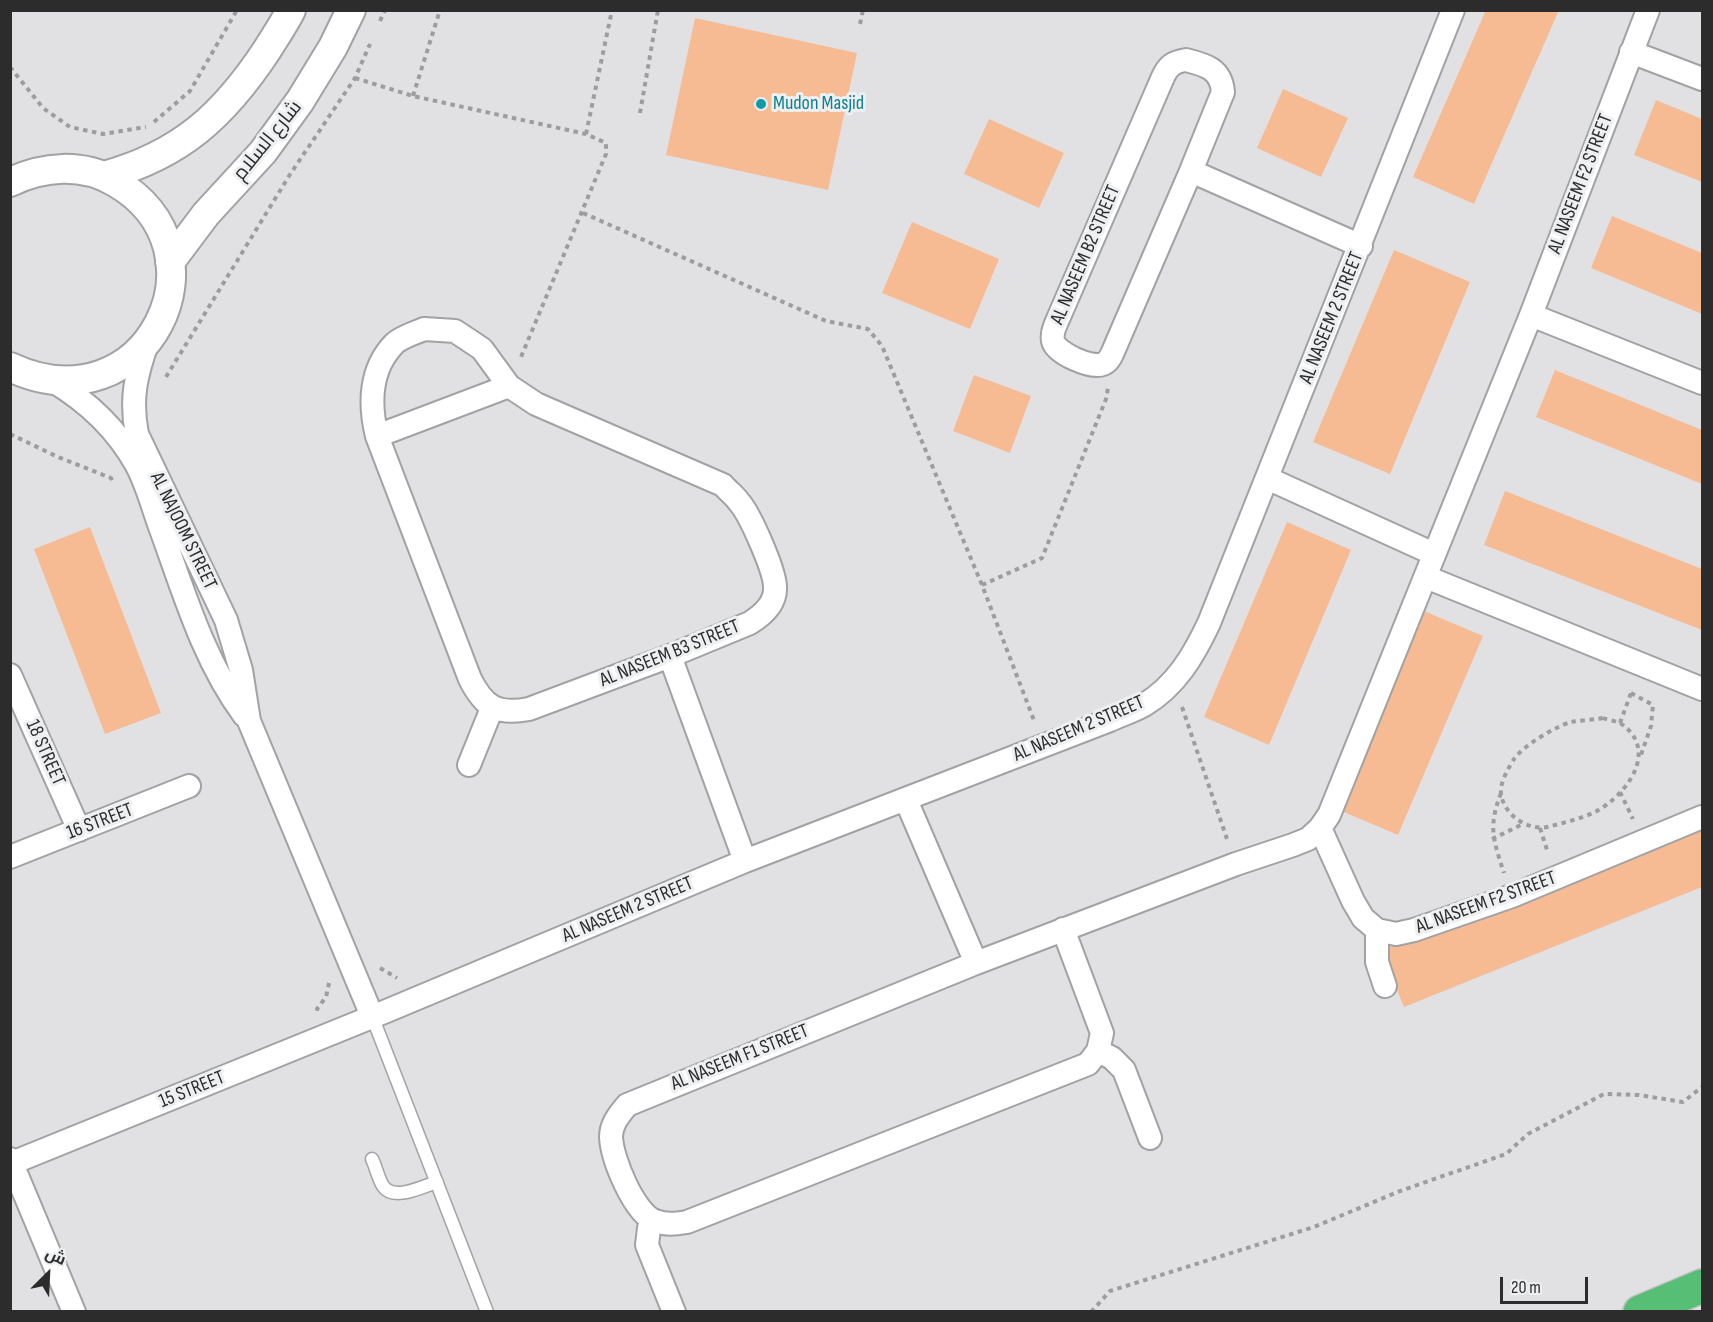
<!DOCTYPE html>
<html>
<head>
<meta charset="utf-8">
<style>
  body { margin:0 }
  #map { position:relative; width:1713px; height:1322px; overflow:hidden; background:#e1e1e4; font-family:"Sofia Sans Condensed",Cairo,sans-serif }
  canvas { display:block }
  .frame { position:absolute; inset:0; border:12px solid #2c2c2d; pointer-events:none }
  .north { position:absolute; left:18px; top:1244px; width:60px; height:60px; -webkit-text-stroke:4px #eeeff1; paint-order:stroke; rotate:24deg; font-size:16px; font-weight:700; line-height:24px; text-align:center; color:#2c2c2d }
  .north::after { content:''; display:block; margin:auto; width:21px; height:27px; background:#2c2c2d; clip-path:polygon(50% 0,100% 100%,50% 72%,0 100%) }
  .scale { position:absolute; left:1500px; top:1277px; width:88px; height:27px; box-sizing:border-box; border:3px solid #2c2c2d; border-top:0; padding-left:8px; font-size:18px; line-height:21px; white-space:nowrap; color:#2c2c2d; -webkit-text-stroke:4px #eeeff1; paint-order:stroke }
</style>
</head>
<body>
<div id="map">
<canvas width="1713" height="1322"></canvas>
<div class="frame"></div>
<div class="north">ش</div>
<div class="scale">20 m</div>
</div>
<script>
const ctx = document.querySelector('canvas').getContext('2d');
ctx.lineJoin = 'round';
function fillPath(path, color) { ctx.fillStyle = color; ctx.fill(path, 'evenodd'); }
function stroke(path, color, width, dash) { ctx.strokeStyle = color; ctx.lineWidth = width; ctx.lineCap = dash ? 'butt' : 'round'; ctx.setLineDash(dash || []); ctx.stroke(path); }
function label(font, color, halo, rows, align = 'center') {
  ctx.font = font + ' "Sofia Sans Condensed",Cairo,sans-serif'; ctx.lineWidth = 6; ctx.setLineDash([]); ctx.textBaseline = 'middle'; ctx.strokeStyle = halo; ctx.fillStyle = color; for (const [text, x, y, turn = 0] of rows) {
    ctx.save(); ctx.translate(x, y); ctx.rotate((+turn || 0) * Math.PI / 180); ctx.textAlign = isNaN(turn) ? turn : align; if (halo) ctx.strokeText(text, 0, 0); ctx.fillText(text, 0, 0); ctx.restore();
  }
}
const building = new Path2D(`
  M 1486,10 L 1559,10 L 1474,204 L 1413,177 Z
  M 695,18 L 857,53 L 828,190 L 666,155 Z
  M 1283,89 L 1348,118 L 1321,177 L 1257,148 Z
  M 1656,100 L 1702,119 L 1702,182 L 1634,155 Z
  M 989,119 L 1064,153 L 1039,208 L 964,174 Z
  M 1612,216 L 1702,253 L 1702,314 L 1591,268 Z
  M 912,222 L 999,259 L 970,329 L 882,293 Z
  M 1394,250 L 1470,282 L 1390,474 L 1313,442 Z
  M 1555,370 L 1702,430 L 1702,484 L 1536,417 Z
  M 974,375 L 1031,396 L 1010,453 L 953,431 Z
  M 1505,491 L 1702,569 L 1702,630 L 1484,545 Z
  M 1287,522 L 1351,550 L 1269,745 L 1204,717 Z
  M 90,527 L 161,713 L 105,734 L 34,549 Z
  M 1424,611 L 1483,636 L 1398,835 L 1339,810 Z
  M 1702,822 L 1702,887 L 1404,1007 L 1381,951 Z`);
const path = new Path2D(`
  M 380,21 L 385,10
  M 860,24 L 863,10
  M 10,67 L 43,108 L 70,127 L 103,134 L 146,127
  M 355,78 L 413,96 L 586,134 L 606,143 L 606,154 L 521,357
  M 413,96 L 440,10
  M 640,113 L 658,10
  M 154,122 L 190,91 L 237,10
  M 586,134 L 612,10
  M 583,213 L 826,321 L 868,329 L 882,346 L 982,585 L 1035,723
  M 166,377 L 289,176 L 355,78 L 370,44
  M 10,434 L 58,457 L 111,478 L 113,482
  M 982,585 L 1042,558 L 1106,399 L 1108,388
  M 1631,693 L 1653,705 L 1651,726 L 1641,755
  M 1182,707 L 1227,839
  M 1603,718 C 1608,720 1616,721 1620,723 C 1661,750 1626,796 1595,812 C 1580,819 1563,823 1547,827 C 1527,831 1503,814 1501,793 C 1500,782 1509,767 1514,759 C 1524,745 1555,727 1571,722 C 1581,720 1593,720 1603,718 Z
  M 1620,723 L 1631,693
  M 1620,792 L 1633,819
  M 1501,793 C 1488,827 1493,839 1504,873
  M 1540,828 L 1548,853
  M 1492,839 L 1523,824
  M 380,968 L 397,978
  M 319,1009 L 317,1009 L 326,997 L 329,983
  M 1091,1312 L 1110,1291 L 1314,1227 L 1400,1191 L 1506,1154 L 1528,1134 L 1604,1094 L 1639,1095 L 1683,1102 L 1702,1087`);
const service = new Path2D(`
  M 372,1016 L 487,1312
  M 372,1159 C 376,1167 378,1178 383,1186 C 394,1202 423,1186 437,1182`);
const minor = new Path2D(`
  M 1631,52 L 1702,79
  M 1186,60 C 1206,65 1221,69 1223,92 L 1191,171 L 1112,354 C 1110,358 1108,362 1103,364 C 1091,369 1056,353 1053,341 C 1052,336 1053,331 1055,326 L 1163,77 C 1168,66 1173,62 1186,60 Z
  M 1191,171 L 1361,246
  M 1531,315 L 1702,383
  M 424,329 L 455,331 L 482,349 L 509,386 L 536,404 L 723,485 C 728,491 735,496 739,502 C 750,514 775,571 775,587 C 776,604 763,615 750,623 L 670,656 L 529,709 C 497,715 484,707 470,679 L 377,436 C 369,404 370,369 394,344 C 401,337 415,333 424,329 Z
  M 148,341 C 136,374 130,399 137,434 L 226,620 L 241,670 L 249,721 L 372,1016
  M 53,381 C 88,402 116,428 136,464 C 146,482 152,504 159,524 C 183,589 202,658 244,715
  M 377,436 L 509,386
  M 1267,478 L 1434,554
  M 1426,577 L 1702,689
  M 670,656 L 745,861
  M 10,675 L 79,830
  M 469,765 L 492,708
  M 906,800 L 976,963
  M 1320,828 L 1353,901 L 1363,918 L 1377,930 L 1396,934 L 1414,930 L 1512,896 L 1702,817
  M 10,857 L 189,786
  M 1063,929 L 1102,1033 L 1098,1051 L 1088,1064 L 687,1222 C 675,1224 666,1225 655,1221 C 634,1213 612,1159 611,1137 C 611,1124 619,1115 627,1105 L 976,963 L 1236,864 L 1293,845 L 1308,839 L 1320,828 L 1329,815 L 1531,315 L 1648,10
  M 1377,930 L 1377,962 L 1385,986
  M 1098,1051 L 1112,1058 L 1124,1070 L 1150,1138
  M 10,1159 L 74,1312
  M 12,1163 L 389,1010 L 745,861 L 1110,720 C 1121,715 1133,711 1144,705 C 1176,686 1194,655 1209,623 L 1453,10
  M 653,1220 L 649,1228 L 647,1245 L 674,1312`);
const tertiary = new Path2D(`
  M 104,176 C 181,155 224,115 267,50 C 275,37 284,24 291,10
  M 10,182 C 44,166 82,163 115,182 C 234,250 147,431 10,367
  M 170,262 L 206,214 L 263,152 L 300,101 L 333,47 L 351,10`);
const motorway = new Path2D(`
  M 1640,1312 L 1702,1286`);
const markers = [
  [761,104,6,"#0f9aa8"]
];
const cultureNames = [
  ["Mudon Masjid",773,104]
];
const streetNames = [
  ["شارع السلام",268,141,-51],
  ["AL NASEEM F2 STREET",1581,184,-69],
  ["AL NASEEM B2 STREET",1086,255,-67],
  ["AL NASEEM 2 STREET",1332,318,-68],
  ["AL NAJOOM STREET",183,531,64],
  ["AL NASEEM B3 STREET",670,654,-22],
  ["AL NASEEM 2 STREET",1079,729,-23],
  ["18 STREET",45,753,66],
  ["16 STREET",100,822,-21],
  ["AL NASEEM F2 STREET",1486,903,-20],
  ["AL NASEEM 2 STREET",628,910,-23],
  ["AL NASEEM F1 STREET",740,1058,-22],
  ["15 STREET",192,1090,-22]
];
fillPath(building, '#f7bb94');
stroke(service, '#a1a2a4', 15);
stroke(minor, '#a1a2a4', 26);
stroke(tertiary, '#a1a2a4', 32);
stroke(motorway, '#c0c0c0', 36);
stroke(path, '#9d9d9f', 4, [4.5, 4.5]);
stroke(service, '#fff', 12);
stroke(minor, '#fff', 22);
stroke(tertiary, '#fff', 28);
stroke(motorway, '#56be75', 33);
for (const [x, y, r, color] of markers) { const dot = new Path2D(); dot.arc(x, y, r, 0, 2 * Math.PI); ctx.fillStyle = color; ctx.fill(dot); stroke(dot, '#eeeff1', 2); }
label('20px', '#0d838f', '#eeeff1', cultureNames, 'left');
label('20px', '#2c2c2d', '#eeeff1', streetNames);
</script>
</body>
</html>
